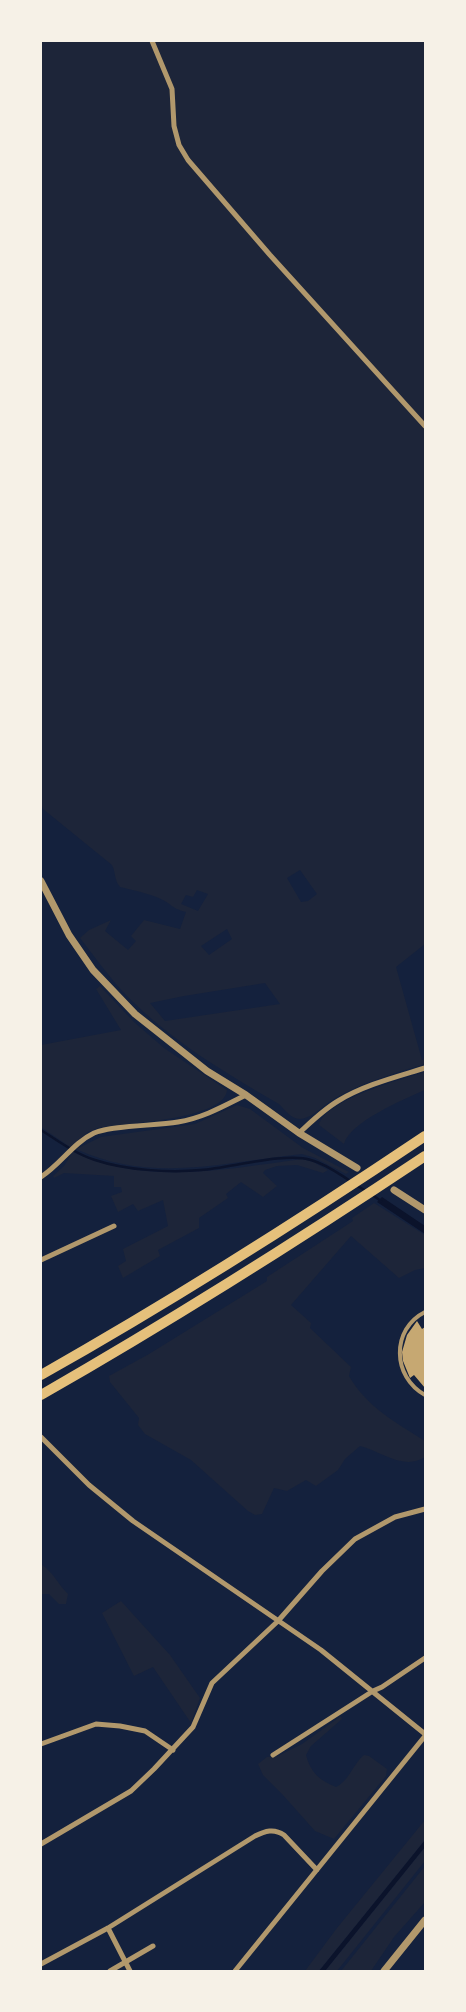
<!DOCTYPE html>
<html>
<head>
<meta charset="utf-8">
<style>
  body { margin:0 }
  #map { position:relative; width:466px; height:2012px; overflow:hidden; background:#14213d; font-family:"Space Grotesk",sans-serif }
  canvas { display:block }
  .frame { position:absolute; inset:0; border:42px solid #f6f1e7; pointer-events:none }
</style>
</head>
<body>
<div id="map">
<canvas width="466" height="2012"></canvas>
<div class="frame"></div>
</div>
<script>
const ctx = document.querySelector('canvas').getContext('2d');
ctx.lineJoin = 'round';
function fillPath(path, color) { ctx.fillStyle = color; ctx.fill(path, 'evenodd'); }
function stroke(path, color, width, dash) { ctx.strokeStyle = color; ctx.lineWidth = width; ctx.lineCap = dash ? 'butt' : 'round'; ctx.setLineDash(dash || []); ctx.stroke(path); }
const green = new Path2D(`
  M 41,41 L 425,41 L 425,944 L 396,967 L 422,1060 L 425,1059 L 425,1064 C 395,1073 364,1082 337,1097 C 325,1103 314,1118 300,1119 C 291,1119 285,1110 279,1104 C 224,1072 170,1040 126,995 C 109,977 95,957 80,938 L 89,930 L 111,920 L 105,931 L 128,950 L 136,941 L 131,936 L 144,920 L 180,929 L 186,912 C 178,910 174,908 168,903 C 157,895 133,890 120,887 C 114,880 116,873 112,865 L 43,809 L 41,804 ZM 300,870 L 317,894 L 308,901 L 301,902 L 287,878 ZM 197,890 L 208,894 L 198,911 L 181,904 L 186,895 L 193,897 ZM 227,929 L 232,939 L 209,955 L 201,946 ZM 265,983 L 280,1004 L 165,1021 L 150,1003 L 184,996 Z
  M 100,986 L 134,1022 L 164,1048 L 227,1090 C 225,1120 122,1123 98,1128 L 88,1132 L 70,1147 L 41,1127 L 41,1045 L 121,1030 L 96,989 Z
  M 425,1072 L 425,1090 C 404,1099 350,1122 344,1144 L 319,1125 C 325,1100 402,1079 425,1072 Z
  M 237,1105 L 250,1109 L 303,1148 L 349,1172 L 346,1174 L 315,1158 L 302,1154 C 224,1162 152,1184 76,1149 L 101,1137 L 195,1124 Z
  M 73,1152 C 145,1186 227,1169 302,1159 L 313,1162 L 328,1170 L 323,1173 L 297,1165 L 277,1166 L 265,1170 L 263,1173 L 277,1186 L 263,1197 L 241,1182 L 226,1194 L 228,1198 L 199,1218 L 199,1228 L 158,1250 L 160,1256 L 123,1278 L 118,1266 L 126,1261 L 123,1249 L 168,1226 L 163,1200 L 138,1211 L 133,1204 L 118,1212 L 111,1196 L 122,1192 L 121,1187 L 114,1187 L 114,1176 L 64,1173 L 54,1178 L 53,1176 L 64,1166 Z
  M 374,1203 L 425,1235 L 425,1268 L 415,1270 L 399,1278 L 351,1236 L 291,1305 L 311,1323 L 310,1328 L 351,1367 L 349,1376 C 367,1407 395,1422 425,1441 L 425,1457 C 403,1471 381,1451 360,1446 L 345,1459 L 338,1470 L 316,1486 L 306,1480 L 287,1491 L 274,1488 L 262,1514 L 255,1515 L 248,1511 L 191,1460 L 145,1434 L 138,1425 L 139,1418 L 110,1382 L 109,1376 L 149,1354 L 267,1281 L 267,1277 L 353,1221 L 352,1218 Z
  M 41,1564 C 54,1573 57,1583 68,1594 L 66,1604 L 59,1604 L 49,1594 L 41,1594 Z
  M 121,1601 L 170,1655 L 200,1698 L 191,1723 L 153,1667 L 134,1676 L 102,1613 Z
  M 341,1716 L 342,1719 L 311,1746 L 306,1755 C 310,1772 320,1781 336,1787 C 349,1781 353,1764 364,1755 L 369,1756 L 387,1769 L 386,1776 L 334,1839 L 315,1831 L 282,1794 L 263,1775 L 258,1764 L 267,1757 L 278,1756 L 302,1744 Z
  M 425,1820 L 425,1840 L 319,1971 L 305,1971 L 337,1928 Z
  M 425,1847 L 425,1861 L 337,1971 L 325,1971 Z
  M 425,1866 L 425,1902 L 394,1937 L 371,1971 L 341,1971 Z`);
const water = new Path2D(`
  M 382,1197 L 425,1226 L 425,1234 L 377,1202 Z
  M 425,1840 L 425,1847 L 325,1971 L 319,1971 Z`);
const stream = new Path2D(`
  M 41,1130 C 58,1141 76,1154 95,1160 C 125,1170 169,1173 201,1170 C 230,1168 285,1152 311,1160 C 326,1164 339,1174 352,1182
  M 356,1185 L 366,1191
  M 371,1194 L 381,1201`);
const building = new Path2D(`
  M 417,1321 L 422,1329 L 425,1327 L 425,1388 L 414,1375 L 410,1378 L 403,1361 L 402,1352 L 407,1335 Z`);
const pedestrian = new Path2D(`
  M 425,1312 C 391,1329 392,1377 425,1395`);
const minor = new Path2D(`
  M 152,41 L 172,89 L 174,126 L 179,145 L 188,160 L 270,255 L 425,426
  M 299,1133 C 311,1122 323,1110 338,1101 C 364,1085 396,1077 425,1068
  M 41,1177 C 61,1164 73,1143 94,1133 C 114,1125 155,1126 178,1122 C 203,1118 224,1106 246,1095
  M 41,1260 L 114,1226
  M 41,1437 L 89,1485 L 133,1521 L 321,1650 L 425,1734
  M 41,1744 L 96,1724 L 120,1726 L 145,1731 L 173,1750
  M 273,1755 L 373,1691 L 382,1687 L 425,1658
  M 41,1844 L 131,1791 L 154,1769 L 193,1727 L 212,1683 L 278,1621 L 322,1571 L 355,1539 L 395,1517 L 425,1509
  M 108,1928 L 130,1971
  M 41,1964 L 108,1928 L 255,1836 C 265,1831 274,1828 284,1835 L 317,1870
  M 110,1971 L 153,1946
  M 235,1971 L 425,1736`);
const tertiary = new Path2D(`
  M 41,881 L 69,935 L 93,970 L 135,1014 L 207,1071 L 246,1095 L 299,1133 L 357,1168
  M 394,1190 L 425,1210
  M 384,1971 L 425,1920`);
const motorway = new Path2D(`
  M 41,1375 C 172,1301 300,1220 425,1136
  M 41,1395 C 172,1320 299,1240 425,1156`);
fillPath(green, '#1d2539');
fillPath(water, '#0b132b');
stroke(stream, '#0b132b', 2.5);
fillPath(building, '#c6a872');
stroke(pedestrian, '#b1986c', 4);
stroke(minor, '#b1986c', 5);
stroke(tertiary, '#b1986c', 7);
stroke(motorway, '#e5c07b', 10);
</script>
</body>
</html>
